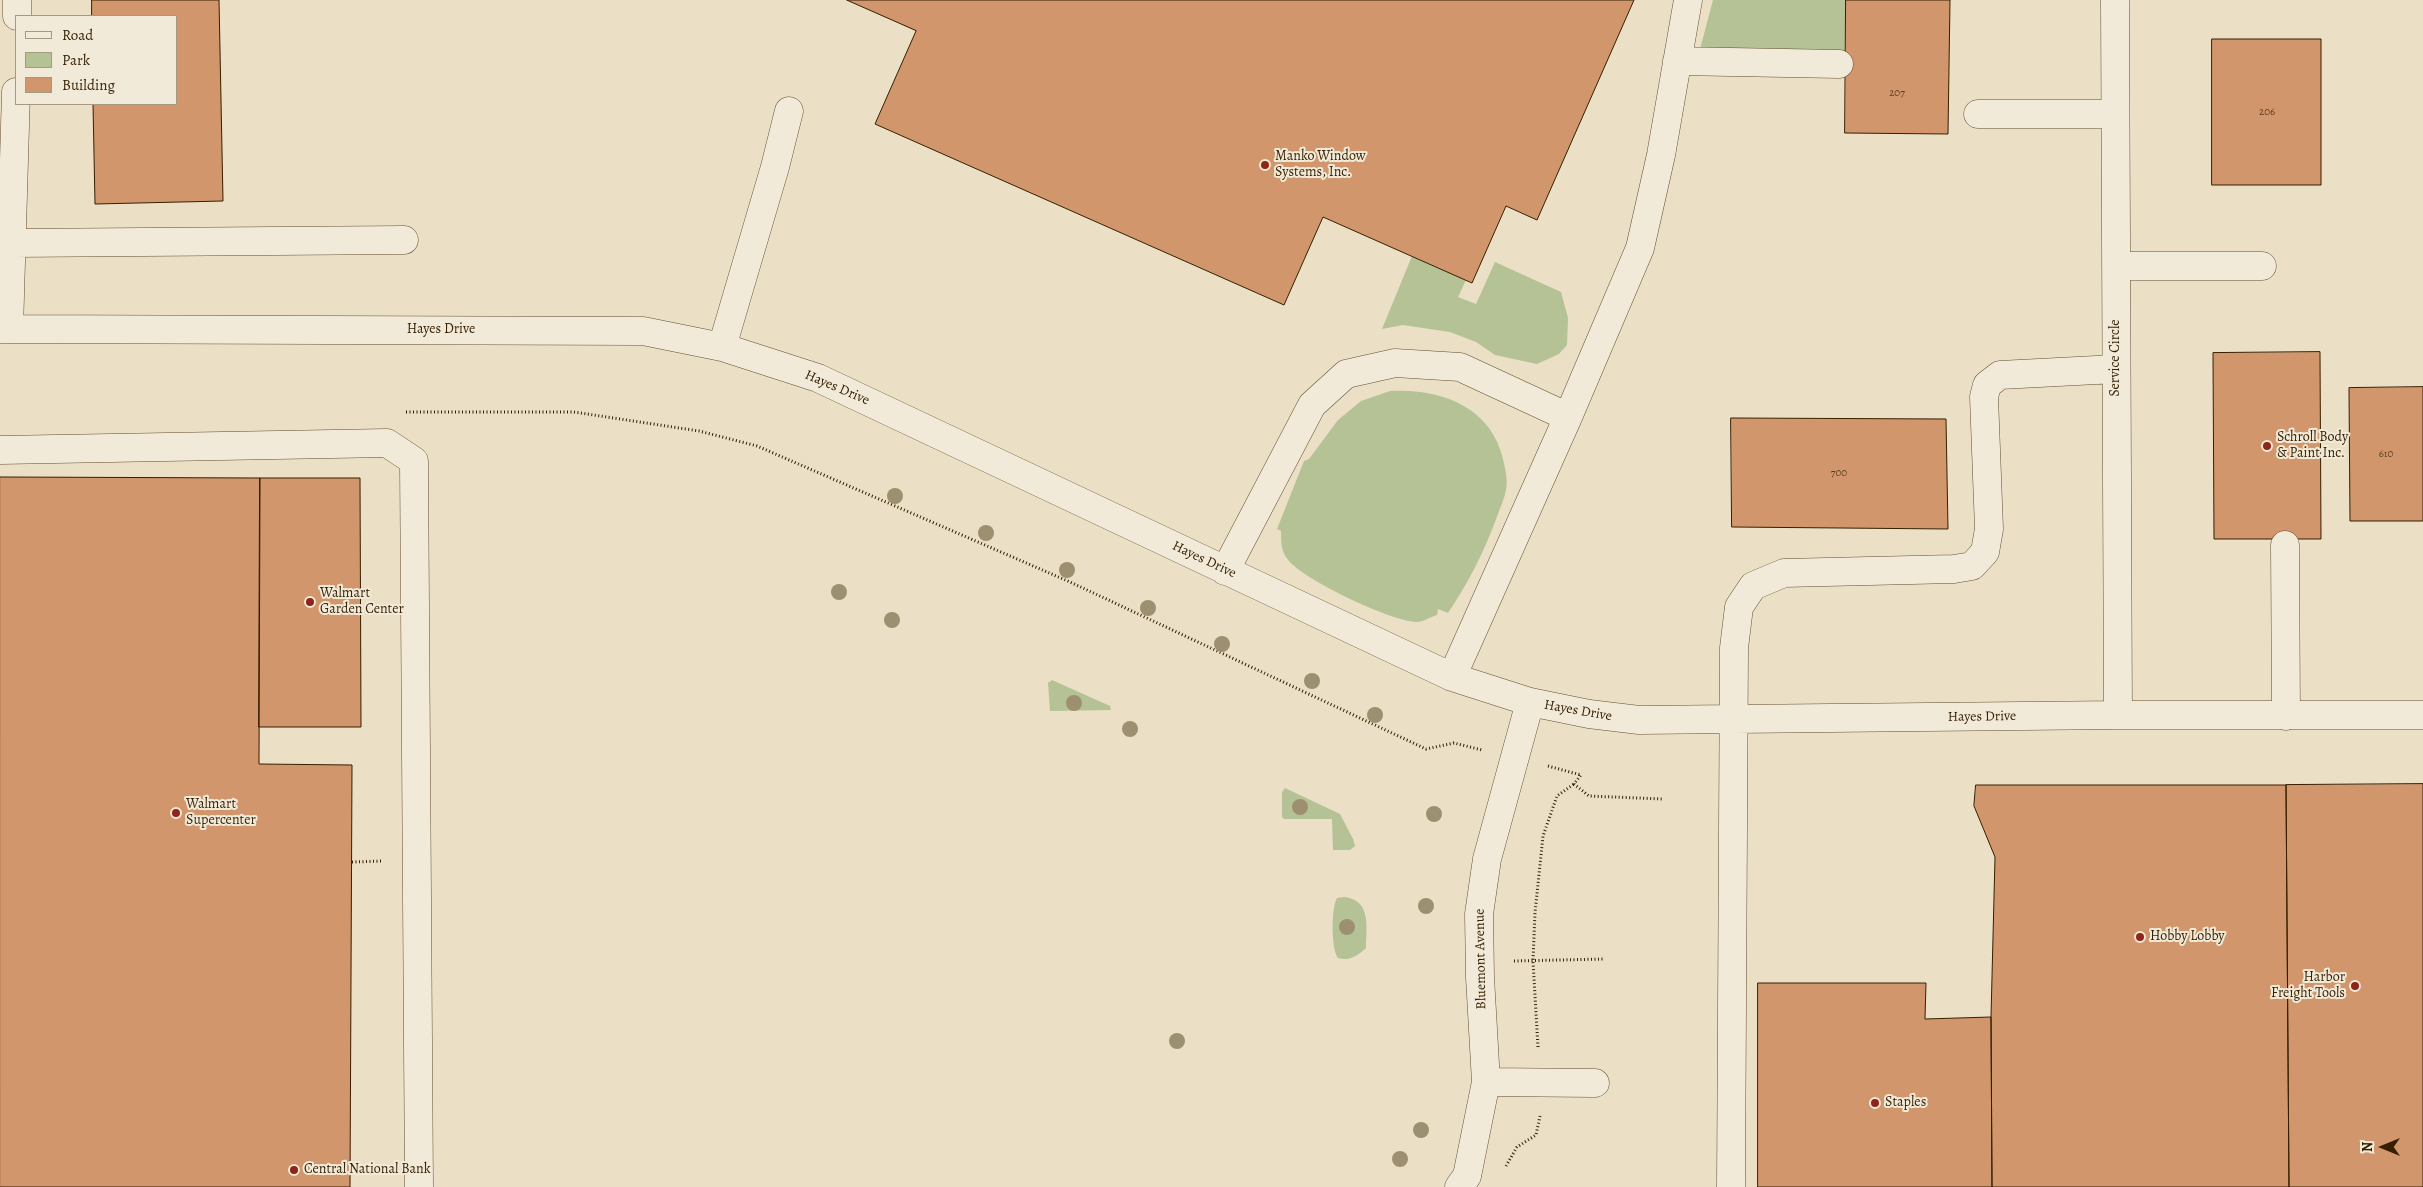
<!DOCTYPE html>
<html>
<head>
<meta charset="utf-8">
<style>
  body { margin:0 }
  #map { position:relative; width:2423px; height:1187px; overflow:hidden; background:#ebdfc5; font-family:Alegreya,serif }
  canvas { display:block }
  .legend { position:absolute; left:15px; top:15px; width:162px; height:90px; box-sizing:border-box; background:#f2ead9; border:1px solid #a69982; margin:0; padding:6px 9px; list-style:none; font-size:15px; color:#351f00 }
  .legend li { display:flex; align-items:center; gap:10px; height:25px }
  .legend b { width:25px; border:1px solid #a69982 }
  .north { position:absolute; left:2358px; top:1122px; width:50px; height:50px; -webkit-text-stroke:4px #f2ead9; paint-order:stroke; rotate:270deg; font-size:14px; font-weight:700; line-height:20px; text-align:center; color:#351f00 }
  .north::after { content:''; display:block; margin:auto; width:18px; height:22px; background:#351f00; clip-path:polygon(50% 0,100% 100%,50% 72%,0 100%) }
</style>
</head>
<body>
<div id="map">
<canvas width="2423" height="1187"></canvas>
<ul class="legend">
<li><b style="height:6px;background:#f2ead9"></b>Road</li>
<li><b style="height:14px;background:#b5c296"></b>Park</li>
<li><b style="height:14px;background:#d2966d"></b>Building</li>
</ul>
<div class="north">N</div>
</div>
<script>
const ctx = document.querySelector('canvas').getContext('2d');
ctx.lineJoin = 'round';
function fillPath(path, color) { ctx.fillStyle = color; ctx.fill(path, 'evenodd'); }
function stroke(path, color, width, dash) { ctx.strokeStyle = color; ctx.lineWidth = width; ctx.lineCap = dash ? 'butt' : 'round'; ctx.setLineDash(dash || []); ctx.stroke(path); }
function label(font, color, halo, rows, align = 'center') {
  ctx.font = font + ' Alegreya,serif'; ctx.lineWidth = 4; ctx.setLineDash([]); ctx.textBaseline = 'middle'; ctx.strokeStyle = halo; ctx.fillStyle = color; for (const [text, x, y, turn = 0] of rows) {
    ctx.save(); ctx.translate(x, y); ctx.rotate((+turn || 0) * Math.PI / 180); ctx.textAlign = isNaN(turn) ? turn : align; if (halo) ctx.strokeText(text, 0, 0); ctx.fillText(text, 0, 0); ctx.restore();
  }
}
const green = new Path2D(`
  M 1713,0 L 1846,0 L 1845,53 L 1699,53 Z
  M 1412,256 L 1466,280 L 1458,297 L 1476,304 L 1495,262 L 1561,292 L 1568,318 L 1567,345 L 1559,354 L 1537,364 L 1495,355 L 1476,342 L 1450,332 L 1403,325 L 1382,329 Z
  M 1390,391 C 1439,388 1491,406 1503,459 C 1505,469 1508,478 1506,489 C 1505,497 1501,506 1498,514 C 1485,550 1469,582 1448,613 L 1438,609 L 1437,615 C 1429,617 1425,622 1416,622 C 1391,621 1298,578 1286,557 C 1281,550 1281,540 1281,531 L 1277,529 L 1304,461 L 1309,459 L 1338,420 L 1361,401 Z
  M 1052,680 L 1110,706 L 1111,710 L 1050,711 L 1048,683 Z
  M 1285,788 L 1340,814 L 1353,839 L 1355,846 L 1350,850 L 1333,850 L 1332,819 L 1284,819 L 1282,817 L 1282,792 Z
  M 1345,897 C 1372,901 1366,928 1366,948 C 1356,957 1350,961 1338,958 C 1331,949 1331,908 1337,898 Z`);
const building = new Path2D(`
  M 92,0 L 219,0 L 223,201 L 95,204 L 93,104 L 176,104 L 176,16 L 92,16 Z
  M 847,0 L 1634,0 L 1537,220 L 1506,206 L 1472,283 L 1323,217 L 1284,305 L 875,124 L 916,31 Z
  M 1846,0 L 1950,0 L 1948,134 L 1845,133 Z
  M 2212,39 L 2321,39 L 2321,185 L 2212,185 Z
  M 2320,352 L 2321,539 L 2214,539 L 2213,353 Z
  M 2423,387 L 2423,521 L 2350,521 L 2349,388 Z
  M 1731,418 L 1946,419 L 1948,529 L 1732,527 Z
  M 0,477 L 260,478 L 259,764 L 352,765 L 350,1187 L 0,1187 Z
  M 260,478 L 360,478 L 361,727 L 259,727 Z
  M 2423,784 L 2423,1187 L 2289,1187 L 2286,785 Z
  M 1976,785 L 2286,785 L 2289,1187 L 1992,1187 L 1991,1017 L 1995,857 L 1974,806 Z
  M 1758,983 L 1926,983 L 1925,1019 L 1991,1017 L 1992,1187 L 1758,1187 Z`);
const path = new Path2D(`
  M 406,412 L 574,412 L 699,431 L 757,446 L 1070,582 L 1426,749 L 1454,743 L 1482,750
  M 1548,766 L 1581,775 L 1574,784 L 1589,796 L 1663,799
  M 352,862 L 383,861
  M 1514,961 L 1604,959
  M 1538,1047 L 1533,961 L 1535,913 L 1543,836 L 1557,796 L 1574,784
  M 1506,1166 L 1517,1147 L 1536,1135 L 1540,1116`);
const minor = new Path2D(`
  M 2115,0 L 2118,715
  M 17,16 L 17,0
  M 1677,61 L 1839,64
  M 1978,114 L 2115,114
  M 13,243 L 404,240
  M 2116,266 L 2262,266
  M 0,329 L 643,331 L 722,347 L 818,378 L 1452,677 L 1530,702 L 1589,714 L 1639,720 L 2118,715 L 2423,715
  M 9,329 L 16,92
  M 722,347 L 775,167 L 789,111
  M 0,450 L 387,443 L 414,461 L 419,1187
  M 2285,545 L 2286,716
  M 1225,571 L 1312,405 L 1346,374 L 1395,363 L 1460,367 L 1568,417
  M 1452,677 L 1568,417 L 1640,248 L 1661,155 L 1688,0
  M 1486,1082 L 1595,1083
  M 1459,1187 L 1467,1176 L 1486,1082 L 1480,977 L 1479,914 L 1487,859 L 1530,702
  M 1731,1187 L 1734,648 L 1739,607 L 1753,586 L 1784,573 L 1954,569 L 1972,566 L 1985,552 L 1989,529 L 1984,397 L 1987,385 L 2000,375 L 2116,369`);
const trees = [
  [895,496],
  [986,533],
  [1067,570],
  [839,592],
  [1148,608],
  [892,620],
  [1222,644],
  [1312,681],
  [1074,703],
  [1375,715],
  [1130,729],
  [1300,807],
  [1434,814],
  [1426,906],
  [1347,927],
  [1177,1041],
  [1421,1130],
  [1400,1159]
];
const markers = [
  [1265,165,5,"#8f2418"],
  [2267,446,5,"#8f2418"],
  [310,602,5,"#8f2418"],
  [176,813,5,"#8f2418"],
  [2140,937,5,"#8f2418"],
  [2355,986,5,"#8f2418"],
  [1875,1103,5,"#8f2418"],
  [294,1170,5,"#8f2418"]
];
const numberNames = [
  ["207",1897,93],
  ["206",2267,112],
  ["610",2386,454],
  ["700",1839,473]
];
const poiNames = [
  ["Manko Window",1275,157],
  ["Systems, Inc.",1275,173],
  ["Schroll Body",2277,438],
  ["& Paint Inc.",2277,454],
  ["Walmart",320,594],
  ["Garden Center",320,610],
  ["Walmart",186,805],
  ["Supercenter",186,821],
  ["Hobby Lobby",2150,937],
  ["Harbor",2345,978,"right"],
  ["Freight Tools",2345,994,"right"],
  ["Staples",1885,1103],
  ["Central National Bank",304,1170]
];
const streetNames = [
  ["Hayes Drive",441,330],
  ["Service Circle",2116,358,-90],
  ["Hayes Drive",837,388,23],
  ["Hayes Drive",1204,560,25],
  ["Hayes Drive",1578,711,10],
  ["Hayes Drive",1982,717,-1],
  ["Bluemont Avenue",1481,959,-91]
];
fillPath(green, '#b5c296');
fillPath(building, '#d2966d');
stroke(building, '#351f00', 1);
stroke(minor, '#624f31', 29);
stroke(path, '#351f00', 3, [1, 2.5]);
stroke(minor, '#f2ead9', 28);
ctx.fillStyle = '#9c9071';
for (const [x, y] of trees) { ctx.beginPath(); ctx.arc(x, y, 8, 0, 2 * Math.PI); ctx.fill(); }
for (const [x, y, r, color] of markers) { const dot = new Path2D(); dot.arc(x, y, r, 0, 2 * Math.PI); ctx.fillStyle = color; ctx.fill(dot); stroke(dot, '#f2ead9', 2); }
label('11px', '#5c3d1b', null, numberNames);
label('14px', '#351f00', '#f2ead9', poiNames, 'left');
label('14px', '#351f00', '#f2ead9', streetNames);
</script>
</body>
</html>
